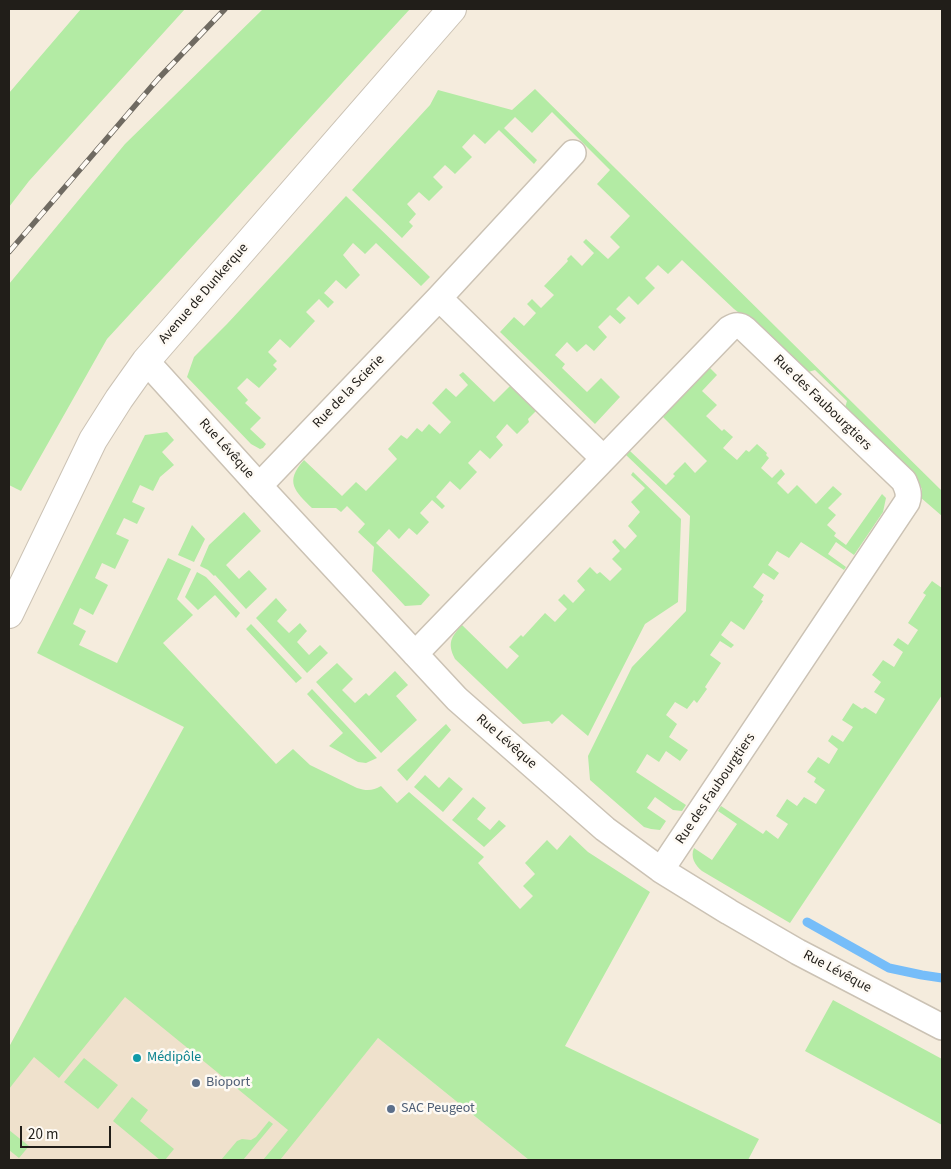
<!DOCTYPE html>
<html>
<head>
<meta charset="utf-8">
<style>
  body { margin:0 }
  #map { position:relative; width:951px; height:1169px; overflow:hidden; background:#f5ecdd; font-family:"Source Sans 3",sans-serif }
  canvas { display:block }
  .frame { position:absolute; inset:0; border:10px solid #211e19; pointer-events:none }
  .scale { position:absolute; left:20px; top:1126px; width:91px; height:22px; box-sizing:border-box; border:2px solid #211e19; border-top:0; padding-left:6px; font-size:15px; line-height:18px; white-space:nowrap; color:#211e19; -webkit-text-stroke:4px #fefaf4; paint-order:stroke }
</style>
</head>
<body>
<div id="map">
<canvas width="951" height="1169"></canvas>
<div class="frame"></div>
<div class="scale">20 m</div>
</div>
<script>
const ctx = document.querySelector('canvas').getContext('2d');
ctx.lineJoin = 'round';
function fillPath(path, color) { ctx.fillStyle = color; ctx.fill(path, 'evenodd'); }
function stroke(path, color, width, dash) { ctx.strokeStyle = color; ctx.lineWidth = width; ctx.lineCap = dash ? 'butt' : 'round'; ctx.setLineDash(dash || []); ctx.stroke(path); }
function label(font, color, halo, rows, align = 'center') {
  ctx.font = font + ' "Source Sans 3",sans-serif'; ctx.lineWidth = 5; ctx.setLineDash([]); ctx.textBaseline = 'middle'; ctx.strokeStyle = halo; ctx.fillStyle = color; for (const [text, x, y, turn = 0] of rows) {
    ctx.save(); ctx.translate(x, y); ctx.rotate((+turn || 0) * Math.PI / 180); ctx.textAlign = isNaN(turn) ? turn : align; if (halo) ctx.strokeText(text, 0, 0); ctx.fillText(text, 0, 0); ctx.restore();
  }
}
const built = new Path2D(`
  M 75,925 L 313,1117 L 378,1038 L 529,1160 L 9,1160 L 9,1047 Z`);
const green = new Path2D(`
  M 81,9 L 185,9 L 29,181 L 9,207 L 9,93 Z
  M 263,9 L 410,9 L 107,339 L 21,491 L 9,485 L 9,284 L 125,144 Z
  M 535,89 L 942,491 L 942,516 L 920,497 L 922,489 L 918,482 L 844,411 L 847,401 L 815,370 L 805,373 L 755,325 L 734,309 L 682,260 L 668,274 L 658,265 L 645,278 L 655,288 L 638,305 L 629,296 L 616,309 L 626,318 L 620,324 L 610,315 L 598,327 L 607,337 L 594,351 L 586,344 L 577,352 L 567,342 L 555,355 L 565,364 L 562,368 L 587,392 L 601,378 L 620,397 L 595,424 L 500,332 L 514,317 L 524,326 L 536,313 L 527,304 L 532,299 L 541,308 L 554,295 L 544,286 L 568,261 L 567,259 L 571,255 L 582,266 L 594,253 L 583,242 L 586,239 L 608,259 L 620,247 L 610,237 L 630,216 L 597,184 L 610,170 L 552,112 L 532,133 L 515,117 L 504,128 L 537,160 L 534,164 L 499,130 L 485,144 L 474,134 L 462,147 L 472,157 L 455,174 L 445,165 L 433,177 L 443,187 L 429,201 L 419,192 L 407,204 L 416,214 L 409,222 L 413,226 L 402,238 L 352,190 L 430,105 L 438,90 L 512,110 Z
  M 346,196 L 430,277 L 421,286 L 376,243 L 365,254 L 353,243 L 343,255 L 360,275 L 346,289 L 336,280 L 324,293 L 334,302 L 328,308 L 319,299 L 306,312 L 315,321 L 290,348 L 280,339 L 268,352 L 277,361 L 273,365 L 277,369 L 259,388 L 247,378 L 237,388 L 248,400 L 245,403 L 261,418 L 250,429 L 266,444 L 263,448 L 260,449 L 251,444 L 187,377 L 194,357 L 227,324 Z
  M 703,366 L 708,370 L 710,368 L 717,375 L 702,391 L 717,405 L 706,416 L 722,431 L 724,429 L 733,437 L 723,448 L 737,460 L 746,450 L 749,452 L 757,444 L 767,453 L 766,455 L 769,458 L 761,468 L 772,478 L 781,469 L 785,474 L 777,483 L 788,494 L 797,485 L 816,504 L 833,486 L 842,494 L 828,508 L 836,515 L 827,525 L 836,533 L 834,536 L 846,545 L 882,494 L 886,498 L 883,512 L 854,555 L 836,542 L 828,554 L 846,567 L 844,570 L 801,542 L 789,558 L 777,551 L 768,565 L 779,573 L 774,580 L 763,573 L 753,587 L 764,595 L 761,600 L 763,601 L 744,630 L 731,621 L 721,635 L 734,645 L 731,648 L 720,641 L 710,655 L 721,663 L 705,687 L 707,689 L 697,703 L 694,700 L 687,709 L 675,702 L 666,715 L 677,724 L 669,737 L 688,750 L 680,761 L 666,751 L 659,762 L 647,754 L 636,772 L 686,805 L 682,811 L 673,810 L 655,797 L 647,808 L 666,821 L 660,830 L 651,829 L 644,827 L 590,780 L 588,756 L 632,667 L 686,611 L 690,516 L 626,455 L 630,451 L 666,485 L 675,476 L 673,474 L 685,462 L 695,473 L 707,461 L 663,417 L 642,438 L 638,434 Z
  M 463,372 L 494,402 L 511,385 L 518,386 L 574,446 L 536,411 L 528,419 L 529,422 L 517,434 L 507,424 L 496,437 L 503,445 L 490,459 L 480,450 L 468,463 L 477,472 L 460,490 L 450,481 L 436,497 L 445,506 L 442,509 L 432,500 L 420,513 L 429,522 L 417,535 L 409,528 L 399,539 L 389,529 L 376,543 L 430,595 L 421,605 L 405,606 L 372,571 L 374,547 L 358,532 L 365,524 L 347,506 L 341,512 L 336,508 L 312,508 C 295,491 284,482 304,460 L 342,496 L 356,482 L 366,491 L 397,459 L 388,449 L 401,435 L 407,439 L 417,428 L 422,432 L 429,424 L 440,434 L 451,422 L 432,403 L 446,388 L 456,397 L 468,385 L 459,375 Z
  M 167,432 L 174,440 L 162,452 L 174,465 L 160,477 L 153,491 L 140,485 L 132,502 L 145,508 L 137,524 L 124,518 L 116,534 L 129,540 L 115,569 L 102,563 L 95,578 L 108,585 L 93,615 L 80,608 L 73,624 L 86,631 L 79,645 L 117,663 L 168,558 L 191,569 L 177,599 L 193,615 L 163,643 L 276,764 L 293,749 L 310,765 L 357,788 C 366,791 373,791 381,786 L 397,803 L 409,792 L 484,857 L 478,863 L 520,909 L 533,896 L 523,886 L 535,874 L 525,863 L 547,840 L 557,850 L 570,835 L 588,852 L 650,892 L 565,1046 L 759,1139 L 748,1160 L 529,1160 L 378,1038 L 280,1160 L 263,1160 L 288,1130 L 125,997 L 59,1078 L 34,1057 L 9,1089 L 9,1047 L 184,727 L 37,653 L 145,435 Z
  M 633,472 L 681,519 L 678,602 L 645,624 L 588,736 L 562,714 L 552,724 L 549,721 L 523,724 L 455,659 C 447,643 451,637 462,625 L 507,669 L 519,656 L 509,647 L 521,635 L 523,637 L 545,613 L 555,622 L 567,609 L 558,600 L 564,594 L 573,603 L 585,590 L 577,581 L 590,567 L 597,574 L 600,572 L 610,581 L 622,569 L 612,559 L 620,551 L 612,542 L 615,539 L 625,549 L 637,536 L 628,526 L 640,512 L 631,502 L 645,488 L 631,475 Z
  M 244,512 L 261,531 L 226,565 L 239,579 L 249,570 L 267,589 L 246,609 L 215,575 L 214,576 L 208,570 L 200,566 L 209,545 Z
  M 192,525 L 205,539 L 194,562 L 178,555 Z
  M 197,572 L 206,577 L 240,613 L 236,618 L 215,595 L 198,610 L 185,597 Z
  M 932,581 L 942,588 L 942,695 L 790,923 L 702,871 C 695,865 690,857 694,848 L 712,860 L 737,824 L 718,811 L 721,806 L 763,834 L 766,830 L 778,839 L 788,824 L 776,816 L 787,799 L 797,806 L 804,797 L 816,804 L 825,790 L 814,782 L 816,778 L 807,772 L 818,757 L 829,764 L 838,749 L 828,741 L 832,735 L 843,742 L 853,727 L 842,720 L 853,703 L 862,709 L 865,707 L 876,714 L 885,699 L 874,692 L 881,682 L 872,675 L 883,660 L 894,667 L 903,652 L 893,645 L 898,638 L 908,645 L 918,630 L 908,623 L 926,595 L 923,593 Z
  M 276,598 L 287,610 L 277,621 L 289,633 L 300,623 L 307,631 L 297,642 L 309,655 L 320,645 L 328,653 L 307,673 L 256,618 Z
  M 251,624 L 302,678 L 296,683 L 246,629 Z
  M 337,663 L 353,679 L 342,690 L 355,703 L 366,693 L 369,696 L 395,671 L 408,685 L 396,696 L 417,720 L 381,753 L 316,682 Z
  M 312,689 L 377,758 L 366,763 L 358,762 L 329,746 L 343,733 L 307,694 Z
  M 446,724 L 451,730 L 407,781 L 397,770 Z
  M 425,775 L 439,788 L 449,777 L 463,789 L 443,812 L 414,787 Z
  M 473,797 L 486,808 L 477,819 L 490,830 L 499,820 L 506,826 L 484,847 L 452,820 Z
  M 833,1000 L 942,1059 L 942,1125 L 805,1051 Z
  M 84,1058 L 118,1085 L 98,1109 L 64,1082 Z
  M 132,1097 L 148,1110 L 140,1121 L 174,1149 L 165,1160 L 160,1160 L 113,1121 Z
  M 269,1121 L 273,1124 L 243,1160 L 221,1160 L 237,1141 L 242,1139 L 251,1140 L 256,1137 Z
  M 9,1130 L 29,1146 L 19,1158 L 9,1150 Z`);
const stream = new Path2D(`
  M 807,922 L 889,968 L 922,975 L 942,978`);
const street = new Path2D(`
  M 439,298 L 603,458
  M 146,361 L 263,490 L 457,699 L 605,829 L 661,870 L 729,912 L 798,952 L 942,1027
  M 259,486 L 439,298 L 573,153
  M 415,654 L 729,329 C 735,325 739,324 745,329 L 904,481 C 907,488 910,494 907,502 L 661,870`);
const secondary = new Path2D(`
  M 9,614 L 93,440 L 119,399 L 146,361 L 452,9`);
const rail = new Path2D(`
  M 9,252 L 158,79 L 225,9`);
const markers = [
  [137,1058,5,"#0f9aa8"],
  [196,1083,5,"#5c6f8a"],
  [391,1109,5,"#5c6f8a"]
];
const streetNames = [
  ["Avenue de Dunkerque",204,294,-49],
  ["Rue de la Scierie",349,392,-46],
  ["Rue des Faubourgtiers",822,403,44],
  ["Rue Lévêque",226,449,48],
  ["Rue Lévêque",506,742,41],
  ["Rue des Faubourgtiers",716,789,-56],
  ["Rue Lévêque",837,972,28]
];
const cultureNames = [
  ["Médipôle",147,1058]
];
const serviceNames = [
  ["Bioport",206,1083],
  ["SAC Peugeot",401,1109]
];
fillPath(built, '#efe1cc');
fillPath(green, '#b3eba4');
stroke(stream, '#76bdf9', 9);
stroke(street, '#cbc2b4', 28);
stroke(secondary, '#cbc2b4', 30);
stroke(street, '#fff', 25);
stroke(secondary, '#fff', 28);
stroke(rail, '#6f6a61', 5.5);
stroke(rail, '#fefaf4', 4, [11]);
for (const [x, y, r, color] of markers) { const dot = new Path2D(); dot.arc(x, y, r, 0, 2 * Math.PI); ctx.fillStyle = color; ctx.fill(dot); stroke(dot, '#fefaf4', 2); }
label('14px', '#211e19', '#fefaf4', streetNames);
label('14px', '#0d838f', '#fefaf4', cultureNames, 'left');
label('14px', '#4e5e75', '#fefaf4', serviceNames, 'left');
</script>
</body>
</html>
